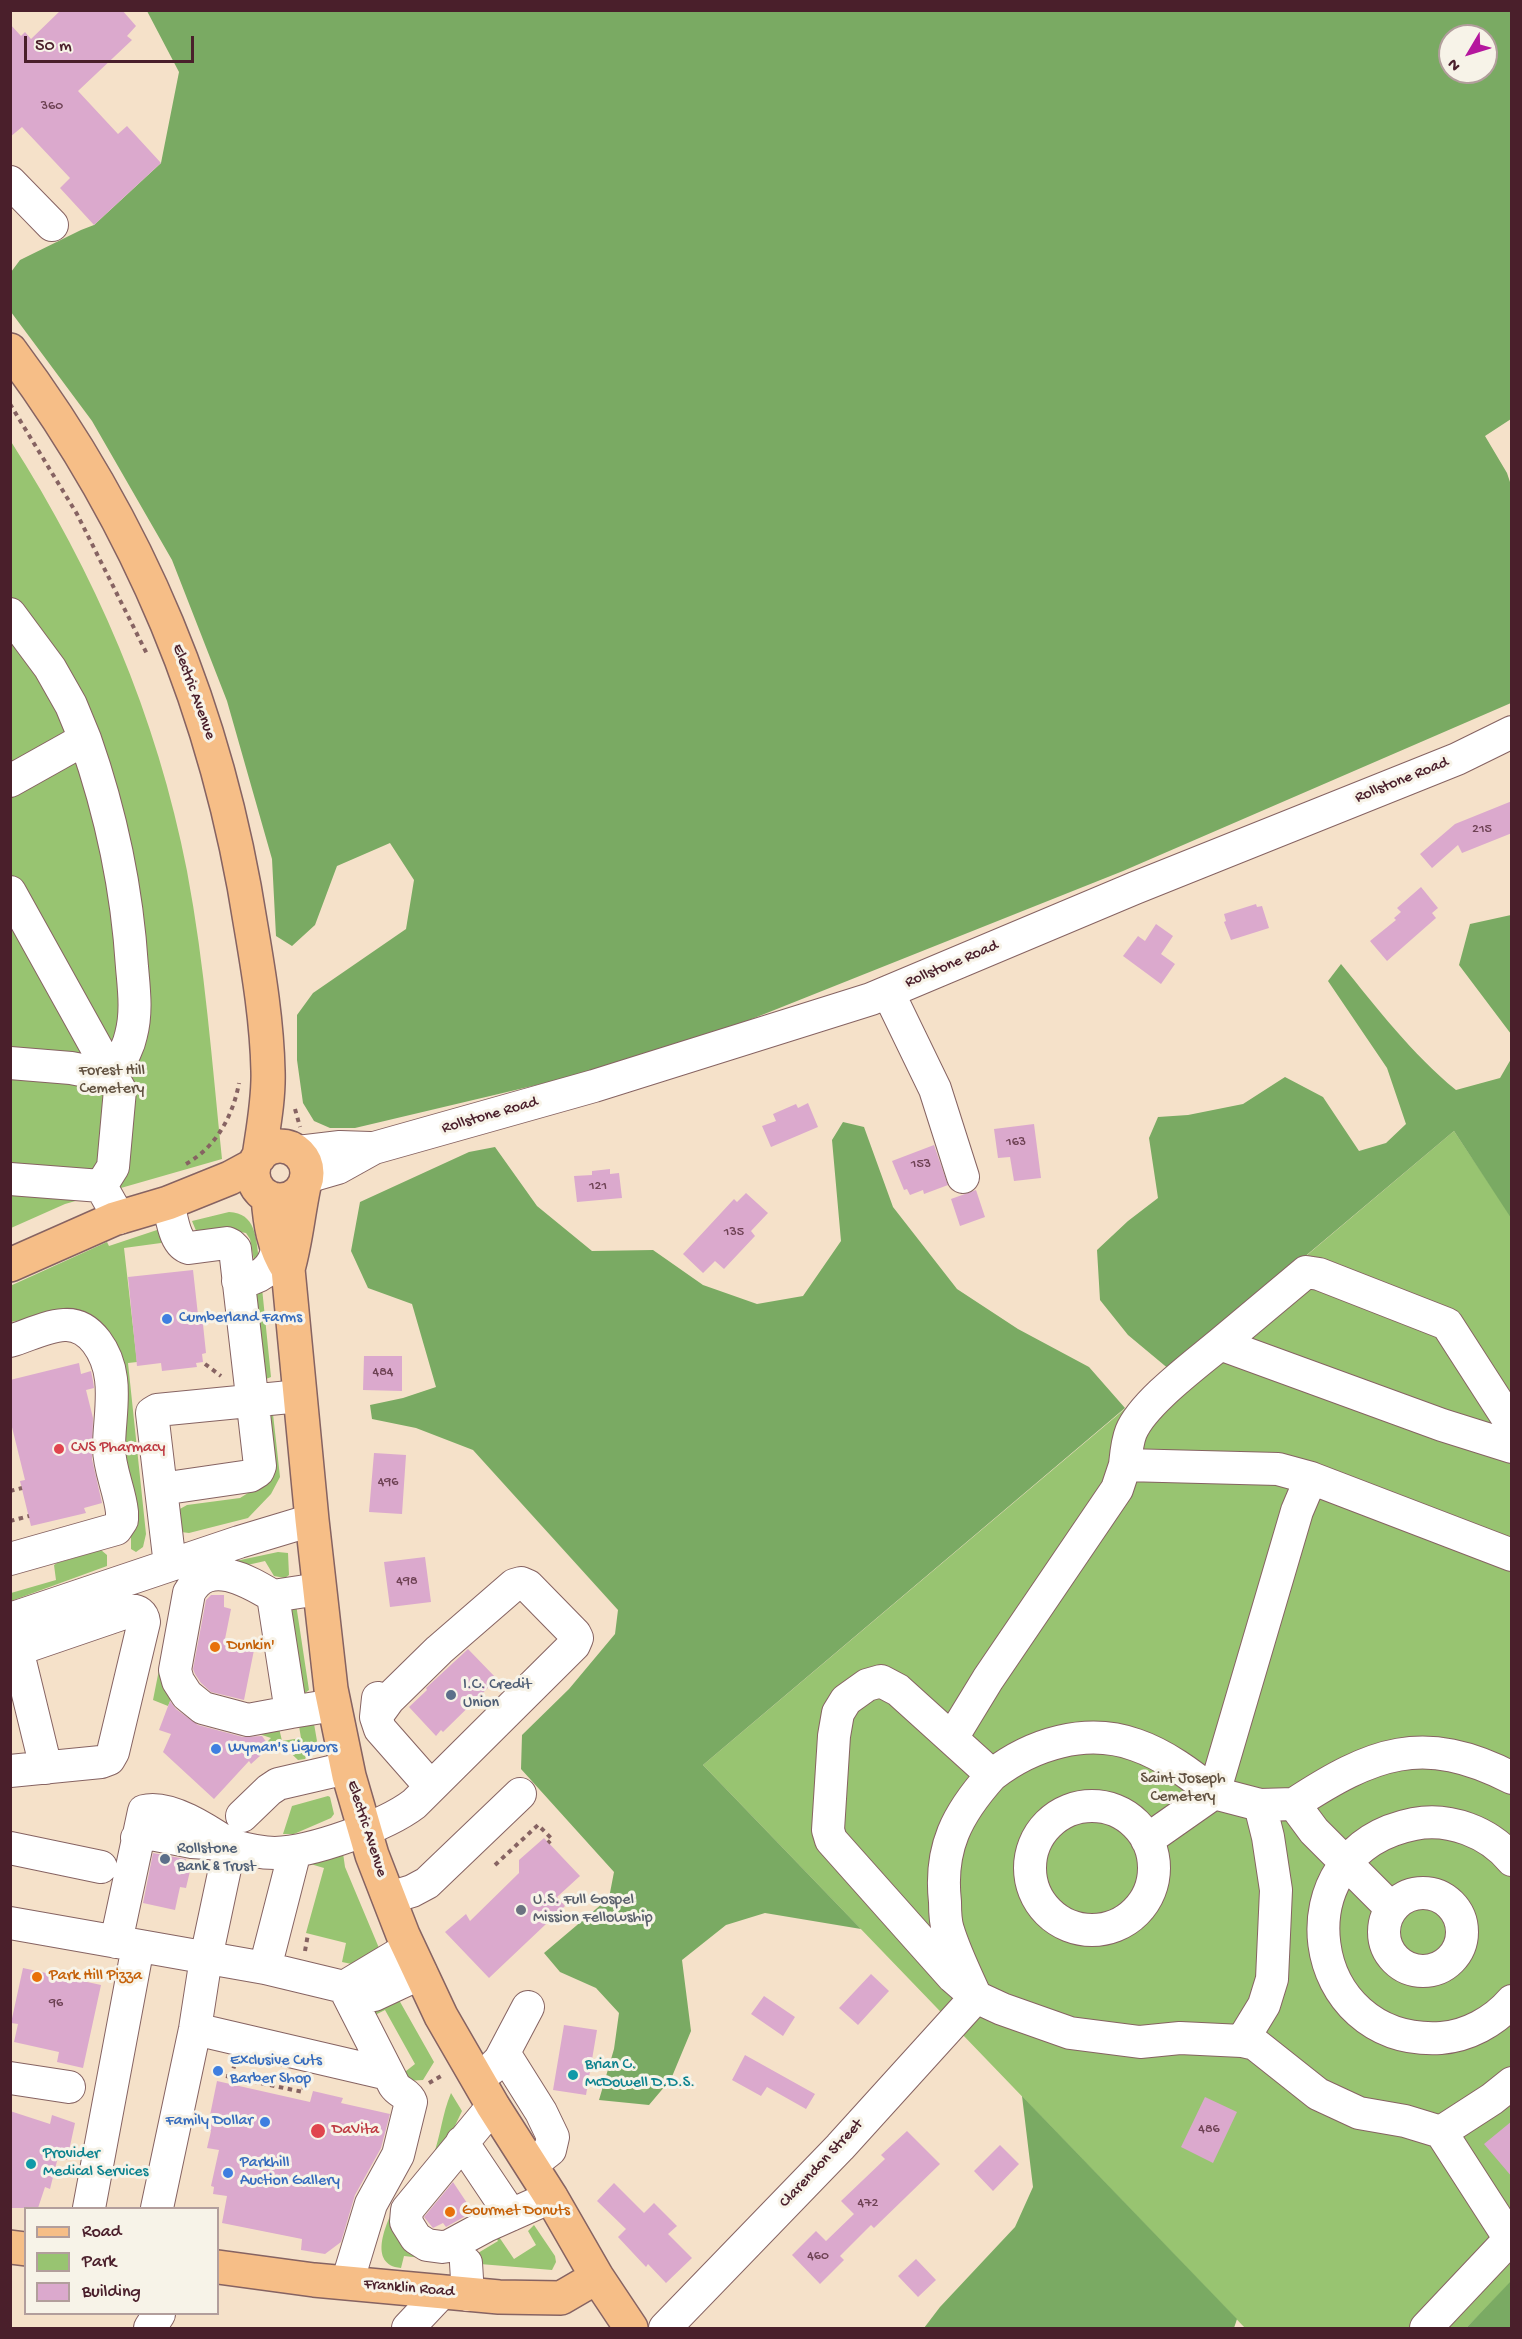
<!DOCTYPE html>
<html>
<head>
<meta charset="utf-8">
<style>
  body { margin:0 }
  #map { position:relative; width:1522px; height:2339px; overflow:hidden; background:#f5e1c9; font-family:"Gochi Hand",sans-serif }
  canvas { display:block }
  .frame { position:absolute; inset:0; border:12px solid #4a1f2b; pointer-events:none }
  .legend { position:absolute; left:24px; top:2207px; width:195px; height:108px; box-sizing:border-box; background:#f7f3e8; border:2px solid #b29e9c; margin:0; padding:8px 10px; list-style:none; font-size:18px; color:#4a1f2b }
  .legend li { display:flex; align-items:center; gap:12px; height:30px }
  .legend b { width:30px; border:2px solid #b29e9c }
  .north { position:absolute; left:1438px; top:24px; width:60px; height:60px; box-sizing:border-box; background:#f7f3e8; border:2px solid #b29e9c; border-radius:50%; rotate:232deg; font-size:16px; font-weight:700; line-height:24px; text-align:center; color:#4a1f2b }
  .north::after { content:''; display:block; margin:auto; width:21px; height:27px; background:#b5179e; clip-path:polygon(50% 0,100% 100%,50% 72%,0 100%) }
  .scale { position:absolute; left:24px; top:36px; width:170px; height:27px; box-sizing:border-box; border:3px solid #4a1f2b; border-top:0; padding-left:8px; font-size:18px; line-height:21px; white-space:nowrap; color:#4a1f2b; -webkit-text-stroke:4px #f7f3e8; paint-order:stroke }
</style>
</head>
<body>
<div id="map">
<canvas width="1522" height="2339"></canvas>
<div class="frame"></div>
<ul class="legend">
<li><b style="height:8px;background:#f6be87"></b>Road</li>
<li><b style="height:16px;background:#98c471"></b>Park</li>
<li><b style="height:16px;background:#dba9cd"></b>Building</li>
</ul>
<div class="north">N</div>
<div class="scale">50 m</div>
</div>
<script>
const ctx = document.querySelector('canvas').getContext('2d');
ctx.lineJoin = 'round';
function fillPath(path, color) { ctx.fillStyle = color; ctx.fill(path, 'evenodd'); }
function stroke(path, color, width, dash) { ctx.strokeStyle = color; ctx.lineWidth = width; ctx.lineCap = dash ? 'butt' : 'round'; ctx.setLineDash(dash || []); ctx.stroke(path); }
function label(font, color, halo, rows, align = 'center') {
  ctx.font = font + ' "Gochi Hand",sans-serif'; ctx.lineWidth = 6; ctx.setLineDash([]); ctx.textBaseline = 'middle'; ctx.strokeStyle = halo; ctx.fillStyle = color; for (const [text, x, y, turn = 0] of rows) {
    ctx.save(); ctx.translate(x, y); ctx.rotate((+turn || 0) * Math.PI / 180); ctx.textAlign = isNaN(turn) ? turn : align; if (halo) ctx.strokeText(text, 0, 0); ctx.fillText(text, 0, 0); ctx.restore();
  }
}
const green = new Path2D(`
  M 10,440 C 95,573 157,716 187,871 C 205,966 212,1063 222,1159 L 65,1204 L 11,1228 Z
  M 1454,1131 L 1512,1218 L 1512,2281 L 1466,2328 L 1245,2328 L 703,1765 Z
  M 229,1212 C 256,1213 256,1238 259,1260 L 255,1266 L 250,1239 L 246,1233 L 235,1231 L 197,1233 L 192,1221 Z
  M 160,1229 L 162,1242 L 161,1243 L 124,1248 L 137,1362 L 128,1363 L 146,1534 L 143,1547 L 136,1552 L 131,1549 L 131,1515 L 120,1455 L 121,1387 L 59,1313 L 11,1322 L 10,1286 L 107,1242 L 109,1246 Z
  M 262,1288 L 271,1377 L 266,1379 L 263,1377 L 256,1299 L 256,1293 Z
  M 273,1414 L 280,1477 L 271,1494 L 248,1518 L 189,1533 L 181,1532 L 178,1510 L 187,1505 L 240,1498 L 261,1485 L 268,1417 Z
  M 101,1550 L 107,1555 L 107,1566 L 11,1601 L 11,1593 L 56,1580 L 54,1565 L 57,1563 Z
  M 278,1552 L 288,1553 L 289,1575 L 285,1578 L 274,1576 L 265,1561 L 199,1576 L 176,1701 L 171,1699 L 168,1706 L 153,1700 L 175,1589 L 198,1569 Z
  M 296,1604 L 309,1690 L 304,1694 L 290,1605 Z
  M 313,1718 L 317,1741 L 305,1759 L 298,1760 L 277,1740 L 270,1747 L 267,1742 L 271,1738 L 253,1732 L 279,1728 L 282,1741 L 301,1738 L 299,1726 Z
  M 328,1796 L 330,1797 L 334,1814 L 331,1818 L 294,1834 L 283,1834 L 292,1806 Z
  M 343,1853 L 345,1867 L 379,1948 L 361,1966 L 342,1962 L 346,1943 L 306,1933 L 324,1868 L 307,1863 Z
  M 399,2000 L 434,2062 L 423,2080 L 407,2081 L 401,2075 L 415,2064 L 385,2010 L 373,2016 L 370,2009 Z
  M 451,2093 L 462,2111 L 441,2155 L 402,2208 L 458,2262 L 404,2256 L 401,2268 C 367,2265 386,2223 396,2204 C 406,2187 426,2174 433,2156 C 441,2135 442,2114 451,2093 Z
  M 534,2225 L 555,2256 L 556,2262 L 552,2270 L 480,2264 L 473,2256 L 498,2241 L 494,2234 L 497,2234 L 514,2259 L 536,2245 L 528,2231 Z`);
const forest = new Path2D(`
  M 147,11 L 1511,11 L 1511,419 L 1485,436 L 1507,473 L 1511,485 L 1511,703 L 1123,871 L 659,1056 L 355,1128 L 330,1128 L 314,1121 L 303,1103 L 297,1060 L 297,1015 L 313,993 L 406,929 L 414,880 L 390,843 L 337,866 L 315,925 L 292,946 L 276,936 L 272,859 L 227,701 L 172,560 L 92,421 L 11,312 L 11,272 L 20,260 L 81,230 L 94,225 L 161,163 L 179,72 ZM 1450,36 L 1486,36 L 1486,72 L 1450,72 Z
  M 1511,915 L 1512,915 L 1511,1034 L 1459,965 L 1470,924 Z
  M 1341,964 C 1377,1008 1412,1054 1456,1090 L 1500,1078 L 1511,1059 L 1511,1218 L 1454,1131 L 1170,1370 L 1128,1335 L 1100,1300 L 1097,1250 L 1128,1221 L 1158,1198 L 1149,1138 L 1158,1117 L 1188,1115 L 1243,1104 L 1285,1077 L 1323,1097 L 1359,1151 L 1386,1143 L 1406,1124 L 1387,1068 L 1328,981 Z
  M 843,1122 L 864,1127 L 893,1207 L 957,1289 L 1018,1329 L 1089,1367 L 1125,1408 L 703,1765 L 861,1929 L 765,1913 L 726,1925 L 682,1960 L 691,2031 L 671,2079 L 649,2105 L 599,2100 L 614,2049 L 619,2013 L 596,1988 L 560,1972 L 544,1953 L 609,1898 L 614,1872 L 521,1769 L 522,1735 L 569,1689 L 615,1634 L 618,1610 L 473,1450 L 416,1428 L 372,1419 L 370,1405 L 403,1398 L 436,1387 L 412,1304 L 368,1288 L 351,1251 L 360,1202 L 469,1152 L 495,1147 L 537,1206 L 592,1251 L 653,1250 L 703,1285 L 757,1304 L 803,1296 L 841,1241 L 832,1140 Z
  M 1022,2096 L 1237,2319 L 1234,2328 L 924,2328 L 940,2307 L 1015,2227 L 1033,2187 Z
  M 1511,2281 L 1511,2328 L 1466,2328 Z`);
const building = new Path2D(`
  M 61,10 L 122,10 L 136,26 L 127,36 L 132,40 L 78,91 L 118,134 L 127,126 L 161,163 L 94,225 L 60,188 L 70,178 L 22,127 L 10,137 L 10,24 L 21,36 L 25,32 L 31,39 Z
  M 1512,801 L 1512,833 L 1462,853 L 1458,845 L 1432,868 L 1420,854 L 1455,824 Z
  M 1421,887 L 1438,908 L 1432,913 L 1436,918 L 1387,961 L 1370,941 L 1396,920 L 1394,918 L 1401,912 L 1397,908 Z
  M 1256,904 L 1257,907 L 1262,906 L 1269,928 L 1231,940 L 1224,922 L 1226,921 L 1224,914 Z
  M 1156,924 L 1173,936 L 1161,954 L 1175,964 L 1161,984 L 1123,956 L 1138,936 L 1145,941 Z
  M 808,1103 L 818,1127 L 771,1147 L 762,1126 L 776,1121 L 773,1114 L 796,1104 L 798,1108 Z
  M 1034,1124 L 1041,1178 L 1014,1181 L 1010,1157 L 998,1158 L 994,1129 Z
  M 934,1145 L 948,1185 L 924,1194 L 923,1190 L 910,1195 L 907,1189 L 904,1190 L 892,1161 Z
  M 610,1169 L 610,1174 L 619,1173 L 622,1198 L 577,1202 L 574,1176 L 592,1175 L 592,1171 Z
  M 976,1190 L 985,1217 L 960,1226 L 951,1199 Z
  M 746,1193 L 768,1213 L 751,1231 L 755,1236 L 724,1269 L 715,1261 L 703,1273 L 683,1254 L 734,1199 L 737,1202 Z
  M 193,1270 L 198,1315 L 202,1315 L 206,1353 L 202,1354 L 203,1362 L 196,1363 L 197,1367 L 162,1371 L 161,1363 L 137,1366 L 128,1277 Z
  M 364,1356 L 402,1356 L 402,1391 L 363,1390 Z
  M 79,1363 L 81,1374 L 91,1371 L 93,1381 L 94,1388 L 86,1390 L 93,1418 L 92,1459 L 102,1503 L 84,1508 L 86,1513 L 31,1526 L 20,1481 L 25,1480 L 10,1419 L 10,1380 Z
  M 374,1453 L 406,1455 L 402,1514 L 369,1512 Z
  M 425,1557 L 431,1602 L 390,1607 L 384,1562 Z
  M 211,1595 L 224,1595 L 224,1607 L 231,1609 L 224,1644 L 254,1650 L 244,1700 L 211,1692 L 201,1683 L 195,1674 L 193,1669 L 206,1600 Z
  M 468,1649 L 497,1679 L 443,1732 L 441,1730 L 436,1736 L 409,1707 L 427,1690 L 426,1688 Z
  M 170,1701 L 176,1709 L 198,1725 L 243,1737 L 262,1736 L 270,1747 L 251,1764 L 249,1761 L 214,1799 L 163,1752 L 171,1734 L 159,1730 Z
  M 544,1838 L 580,1876 L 557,1897 L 565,1906 L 489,1978 L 445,1932 L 466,1914 L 470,1921 L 519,1873 L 519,1860 Z
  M 153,1853 L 186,1859 L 183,1870 L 190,1871 L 186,1888 L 180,1887 L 175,1910 L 143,1903 Z
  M 23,1968 L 101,1985 L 83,2068 L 57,2062 L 59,2052 L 14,2042 L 18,2024 L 11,2023 Z
  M 871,1974 L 889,1991 L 858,2025 L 839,2008 Z
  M 764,1996 L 795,2017 L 783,2036 L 751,2014 Z
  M 564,2025 L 597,2030 L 586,2095 L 553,2090 Z
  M 745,2055 L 815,2094 L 806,2109 L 767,2087 L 761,2096 L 732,2080 Z
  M 217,2081 L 310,2102 L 313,2091 L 343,2098 L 341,2103 L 390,2114 L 381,2148 L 355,2195 L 341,2242 L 325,2254 L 301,2250 L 302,2239 L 222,2223 L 227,2196 L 213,2194 L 214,2187 L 211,2186 L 219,2150 L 207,2148 L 211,2131 L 207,2130 Z
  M 1205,2097 L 1237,2112 L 1213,2163 L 1181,2147 Z
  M 10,2111 L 50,2124 L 52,2115 L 75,2123 L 67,2160 L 58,2157 L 50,2189 L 45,2187 L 38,2208 L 10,2208 Z
  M 1512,2121 L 1512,2177 L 1484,2144 Z
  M 907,2131 L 940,2164 L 874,2228 L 871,2225 L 840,2256 L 844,2260 L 820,2284 L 792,2255 L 816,2231 L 826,2241 L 854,2214 L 841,2201 L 885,2159 L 881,2155 Z
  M 1000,2145 L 1019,2164 L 993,2191 L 974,2171 Z
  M 453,2182 L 473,2212 L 446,2227 L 443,2223 L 433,2228 L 424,2217 Z
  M 614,2183 L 644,2213 L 654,2203 L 677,2226 L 668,2234 L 692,2258 L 666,2283 L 648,2264 L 646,2267 L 618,2237 L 626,2229 L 597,2201 Z
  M 916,2259 L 936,2280 L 918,2297 L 898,2276 Z`);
const path = new Path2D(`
  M 10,404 L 77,514 L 148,656
  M 295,1109 L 300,1127
  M 186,1164 C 216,1147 233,1116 239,1083
  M 203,1322 L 217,1320
  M 205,1364 L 221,1376
  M 10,1491 L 22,1488
  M 10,1521 L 29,1516
  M 495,1865 L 538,1825 L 552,1839 L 548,1843
  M 305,1951 L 308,1934
  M 226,2076 L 303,2092 L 305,2082
  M 231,2077 L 235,2063
  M 429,2083 L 441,2076`);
const minor = new Path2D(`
  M 10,182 L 52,225
  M 10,614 L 50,668 L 71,705 L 85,739
  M 10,781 L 85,739 C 111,813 127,888 132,967 C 134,990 137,1012 131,1035 C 128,1050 119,1063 112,1076
  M 10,892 L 120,1090 L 113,1167 L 101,1186 L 119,1218
  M 888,992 L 935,1089 L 963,1177
  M 10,1063 L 71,1068 L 112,1076
  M 298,1152 L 340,1147 L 370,1148
  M 307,1177 L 338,1168 L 374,1148 L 594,1086 L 871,999 L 1135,888 L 1457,759 L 1512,732
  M 10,1179 L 101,1186
  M 238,1281 C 258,1280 274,1270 277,1249
  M 10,1341 C 27,1336 46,1326 64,1325 C 91,1323 108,1354 111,1379 C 114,1401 109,1425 109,1448 C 109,1469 120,1491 122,1512 L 122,1520 L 116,1529 L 10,1559
  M 1220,1344 C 1195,1365 1143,1403 1131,1432 C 1127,1442 1126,1455 1125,1465 L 1278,1469 L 1311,1478 L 1512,1555
  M 1512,1425 L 1447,1324 L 1319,1274 L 1306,1272 L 1220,1344 L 1442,1425 L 1512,1447
  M 1311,1478 L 1297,1511 L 1214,1793 C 1190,1774 1165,1755 1136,1745 C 1086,1727 1032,1744 992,1775 L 898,1690 L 881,1681 L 867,1685 L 846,1700 L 838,1713 L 834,1736 L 828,1830 L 831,1840 L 953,1977 L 976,1997 L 1002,2009 L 1070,2033 L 1140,2042 L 1180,2038 L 1242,2041 L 1255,2044 L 1318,2094 L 1359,2113 L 1405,2121 L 1441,2132 L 1492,2099 L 1512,2083
  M 161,1489 L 250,1476 L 258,1471 L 260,1466 L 235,1249 L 231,1245 L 227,1243 L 189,1248 C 174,1244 172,1217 168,1203
  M 170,1565 L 152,1413 L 157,1410 L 300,1396
  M 319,1589 L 273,1596 L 291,1712 L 334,1705
  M 273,1596 C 248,1581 208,1557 189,1593 L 175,1670 L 178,1681 L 187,1695 L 203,1708 L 248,1720 L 291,1712
  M 10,1619 L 239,1542 L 312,1520
  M 378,1698 L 376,1717 L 380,1729 L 431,1787
  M 952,1738 L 988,1679 L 1117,1489 L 1125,1465
  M 10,1771 L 101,1762 L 109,1759 L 113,1752 L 144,1622 C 143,1614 138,1610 130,1611 L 19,1649 L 18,1653 L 46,1768
  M 1294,1804 C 1372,1753 1423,1732 1512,1778
  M1030 1868a62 62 0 1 1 124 0a62 62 0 1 1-124 0Z
  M 242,1816 L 269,1790 L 278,1784 L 347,1768
  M 137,1838 L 146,1833 L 192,1842 L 223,1844
  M 1147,1840 L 1214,1793 L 1260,1805 L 1294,1804 L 1314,1831 L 1391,1908
  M 10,1848 L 101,1867
  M 1512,1860 C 1489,1832 1449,1817 1414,1824 C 1277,1851 1303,2046 1441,2038 C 1467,2036 1494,2022 1512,2001
  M1384 1932a39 39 0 1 1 78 0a39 39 0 1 1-78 0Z
  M 389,1898 L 412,1891 L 427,1883 L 520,1794
  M 10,1923 L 265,1968 L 344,1987 L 359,1996 L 374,1995 L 421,1973
  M 116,1942 L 144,1811 C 169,1804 209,1831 230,1845
  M 265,1968 L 295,1851
  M 344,1987 L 394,2085 C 399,2093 408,2093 411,2102 L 398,2155 L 371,2204 L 347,2283
  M 344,1987 L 409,1948
  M 195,2029 L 388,2074
  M 1242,2041 L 1264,2005 L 1272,1979 L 1276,1890 L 1268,1837 L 1260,1805
  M 504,2053 L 541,2112 L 553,2137 L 550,2150 L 531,2165
  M 491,2069 L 500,2060 L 528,2007
  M 10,2078 L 69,2087
  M 493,2106 L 407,2210 L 406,2222 L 416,2238 L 427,2245 L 442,2247 L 449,2246 L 486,2226 L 551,2197
  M 1441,2132 L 1510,2239 L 1512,2238
  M 462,2142 L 511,2215
  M 89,2208 L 138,1946
  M 157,2208 L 195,2029 L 206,1958 L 230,1845 C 245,1849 259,1853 275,1853 C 312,1852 385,1826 414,1804 L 574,1645 L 577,1638 L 575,1634 L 528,1586 L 521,1583 L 514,1585 L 439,1650 L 389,1699 L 376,1717
  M 466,2263 L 468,2295
  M 150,2328 L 159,2314
  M 408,2328 L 441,2293
  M 665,2328 L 840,2147 L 976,1997 C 966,1975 955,1953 948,1930 C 945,1921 945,1911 945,1902 C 939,1848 957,1814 992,1775
  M 1426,2328 L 1510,2239`);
const major = new Path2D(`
  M 10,350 C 140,524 218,713 251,927 C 259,974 267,1023 268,1071 C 269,1099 263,1129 259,1157
  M253 1173a27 27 0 1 1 54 0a27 27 0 1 1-54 0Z
  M 304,1186 C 298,1214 296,1241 288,1269 L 312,1520 L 331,1689 L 349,1776 L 372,1855 L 403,1935 L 441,2016 L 493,2106 L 551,2197 L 597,2277 L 631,2328
  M 268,1197 C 270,1223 273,1246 288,1269
  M 10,1265 L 114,1219 L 168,1203 L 230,1178 L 254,1165
  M 10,2247 L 26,2249
  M 218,2267 L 314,2280 L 499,2297 L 561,2298 L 597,2277`);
const markers = [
  [167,1319,6,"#3f7fe0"],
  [59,1449,6,"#e0444e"],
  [215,1647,6,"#e8710a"],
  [451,1695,6,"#5c6f8a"],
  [216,1749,6,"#3f7fe0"],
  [165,1859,6,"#5c6f8a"],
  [521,1910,6,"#6b7280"],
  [37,1977,6,"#e8710a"],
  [218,2071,6,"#3f7fe0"],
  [573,2075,6,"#0f9aa8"],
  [265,2122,6,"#3f7fe0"],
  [318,2131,8,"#e0444e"],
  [31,2164,6,"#0f9aa8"],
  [228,2173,6,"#3f7fe0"],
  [450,2212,6,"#e8710a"]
];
const numberNames = [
  ["360",52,107],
  ["215",1482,830],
  ["163",1016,1143],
  ["153",921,1165],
  ["121",598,1187],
  ["135",734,1233],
  ["484",383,1373],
  ["496",388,1483],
  ["498",407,1582],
  ["96",56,2004],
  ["486",1209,2130],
  ["472",868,2204],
  ["460",818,2257]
];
const streetNames = [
  ["Electric Avenue",193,692,70],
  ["Rollstone Road",1402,781,-22],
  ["Rollstone Road",952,965,-23],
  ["Rollstone Road",490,1116,-16],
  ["Electric Avenue",366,1829,72],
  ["Clarendon Street",822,2164,-47],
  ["Franklin Road",409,2289,5]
];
const parkNames = [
  ["Forest Hill",112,1072],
  ["Cemetery",112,1090],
  ["Saint Joseph",1183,1780],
  ["Cemetery",1183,1798]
];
const shopNames = [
  ["Cumberland Farms",179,1319],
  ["Wyman's Liquors",228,1749],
  ["Exclusive Cuts",230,2062],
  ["Barber Shop",230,2080],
  ["Family Dollar",253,2122,"right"],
  ["Parkhill",240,2164],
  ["Auction Gallery",240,2182]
];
const healthNames = [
  ["CVS Pharmacy",71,1449],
  ["DaVita",332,2131]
];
const foodNames = [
  ["Dunkin'",227,1647],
  ["Park Hill Pizza",49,1977],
  ["Gourmet Donuts",462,2212]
];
const serviceNames = [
  ["I.C. Credit",463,1686],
  ["Union",463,1704],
  ["Rollstone",177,1850],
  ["Bank & Trust",177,1868]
];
const worshipNames = [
  ["U.S. Full Gospel",533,1901],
  ["Mission Fellowship",533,1919]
];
const cultureNames = [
  ["Brian C.",585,2066],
  ["McDowell D.D.S.",585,2084],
  ["Provider",43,2155],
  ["Medical Services",43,2173]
];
fillPath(green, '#98c471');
fillPath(forest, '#7aaa63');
fillPath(building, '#dba9cd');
stroke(minor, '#866362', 34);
stroke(major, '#866362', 36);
stroke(path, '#866362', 4, [4.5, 4.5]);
stroke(minor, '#fff', 32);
stroke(major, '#f6be87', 33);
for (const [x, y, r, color] of markers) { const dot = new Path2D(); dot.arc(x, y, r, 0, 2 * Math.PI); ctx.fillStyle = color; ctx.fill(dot); stroke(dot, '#f7f3e8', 2); }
label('14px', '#6e4254', null, numberNames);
label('16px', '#4a1f2b', '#f7f3e8', streetNames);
label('16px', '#615140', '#f7f3e8', parkNames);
label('16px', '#366cbe', '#f7f3e8', shopNames, 'left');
label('16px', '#be3a42', '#f7f3e8', healthNames, 'left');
label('16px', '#c56008', '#f7f3e8', foodNames, 'left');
label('16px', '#4e5e75', '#f7f3e8', serviceNames, 'left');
label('16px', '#5b616d', '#f7f3e8', worshipNames, 'left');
label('16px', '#0d838f', '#f7f3e8', cultureNames, 'left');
</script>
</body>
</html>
